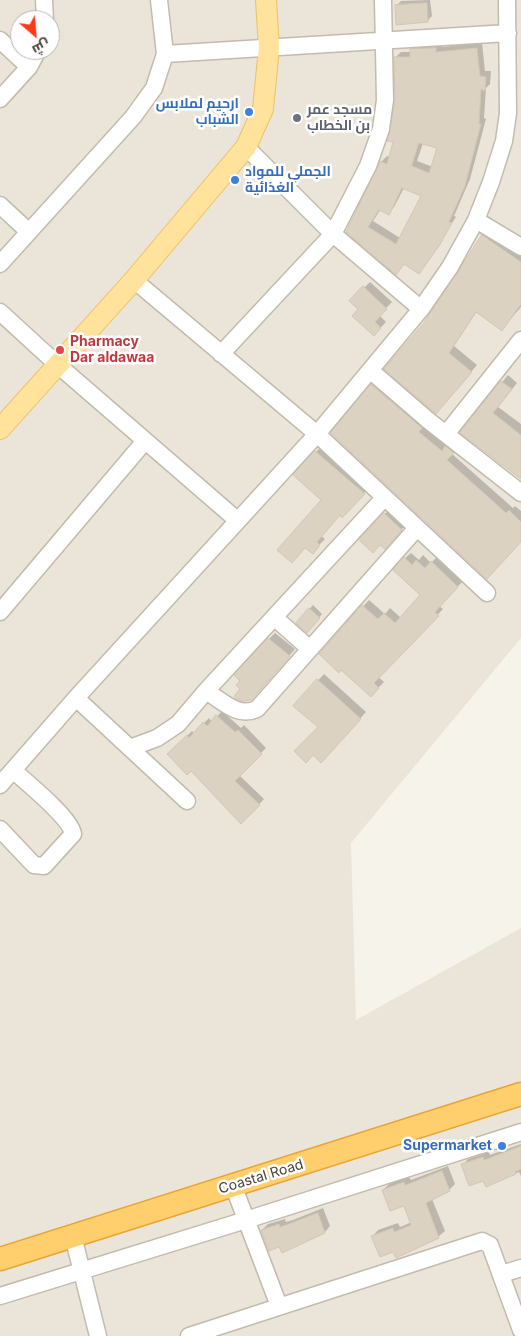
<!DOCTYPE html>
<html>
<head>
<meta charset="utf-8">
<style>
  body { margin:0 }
  #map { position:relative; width:521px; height:1336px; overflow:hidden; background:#f6f3eb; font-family:Inter,Cairo,sans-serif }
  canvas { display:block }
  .north { position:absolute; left:10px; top:10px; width:50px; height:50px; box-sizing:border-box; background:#fff; border:1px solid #b7b4af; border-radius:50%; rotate:153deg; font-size:14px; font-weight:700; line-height:20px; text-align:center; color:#4c4438 }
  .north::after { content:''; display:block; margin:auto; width:18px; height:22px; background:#ff3a19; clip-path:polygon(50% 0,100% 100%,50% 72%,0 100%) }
</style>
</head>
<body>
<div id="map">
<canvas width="521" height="1336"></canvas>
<div class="north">ش</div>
</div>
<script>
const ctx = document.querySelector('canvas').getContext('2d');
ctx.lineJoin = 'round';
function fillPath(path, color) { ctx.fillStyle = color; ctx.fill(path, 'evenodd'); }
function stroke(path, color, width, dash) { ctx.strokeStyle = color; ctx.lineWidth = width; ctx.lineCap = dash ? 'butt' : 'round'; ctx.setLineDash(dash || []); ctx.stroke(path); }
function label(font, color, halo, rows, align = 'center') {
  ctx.font = font + ' Inter,Cairo,sans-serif'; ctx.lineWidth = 5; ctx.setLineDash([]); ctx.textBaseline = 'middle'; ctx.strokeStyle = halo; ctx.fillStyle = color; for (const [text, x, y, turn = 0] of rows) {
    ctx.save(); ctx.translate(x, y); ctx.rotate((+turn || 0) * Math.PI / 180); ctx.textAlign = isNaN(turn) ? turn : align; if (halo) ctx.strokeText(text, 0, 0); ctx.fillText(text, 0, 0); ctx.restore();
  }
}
const residential = new Path2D(`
  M 0,0 L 521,0 L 521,638 L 351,843 L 356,1020 L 521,928 L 521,1336 L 0,1336 ZM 20,20 L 50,20 L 50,50 L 20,50 Z`);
const shadow = new Path2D(`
  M 430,0 L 432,16 L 427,21 L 396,6 L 401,1 Z
  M 442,43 L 442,47 L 482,43 L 485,71 L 491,71 L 490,84 L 486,88 L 484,118 L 486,119 L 470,179 L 454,216 L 456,217 L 419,272 L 405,263 L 396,273 L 347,231 L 381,162 L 387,156 L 390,157 L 395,142 L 395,58 L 401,52 L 411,52 L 417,44 ZM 423,143 L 438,147 L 433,167 L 417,161 ZM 404,188 L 423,196 L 400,238 L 373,221 L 381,209 L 389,213 L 394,207 Z
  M 489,230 L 521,252 L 521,307 L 502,329 L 477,311 L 454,346 L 477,365 L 442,406 L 424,325 Z
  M 370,282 L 392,302 L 379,315 L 386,322 L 374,335 L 360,309 L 351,301 Z
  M 508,375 L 517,383 L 498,407 L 521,424 L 521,477 L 462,432 Z
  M 378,380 L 458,447 L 452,454 L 513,508 L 515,506 L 521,511 L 521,541 L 372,385 Z
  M 322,446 L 369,488 L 342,516 L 340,514 L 321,536 L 325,539 L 312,552 L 323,500 L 316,452 Z
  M 390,508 L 407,523 L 391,542 L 385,514 Z
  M 411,553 L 419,560 L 423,555 L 431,563 L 437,557 L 463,581 L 439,606 L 443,609 L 378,677 L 384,682 L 371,695 L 341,668 L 320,654 L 369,600 L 385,614 L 390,608 L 401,618 L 421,594 L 405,558 Z
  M 313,605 L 322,614 L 310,627 L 297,623 Z
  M 275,633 L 295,649 L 257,693 L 242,689 L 269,639 Z
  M 324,674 L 366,712 L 327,755 L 319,727 L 295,706 Z
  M 222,711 L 241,728 L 244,725 L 266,748 L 239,775 L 264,799 L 241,823 L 191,769 L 168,754 L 192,731 L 194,733 L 209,718 L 212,722 Z
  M 521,1144 L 521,1176 L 519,1172 L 486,1185 L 484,1179 L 463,1165 L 468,1159 L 489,1152 L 490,1155 Z
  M 448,1166 L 455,1184 L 449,1190 L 432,1199 L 445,1231 L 439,1236 L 396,1256 L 394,1250 L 373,1236 L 378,1230 L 398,1223 L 400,1227 L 412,1222 L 405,1204 L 383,1190 L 389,1184 L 409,1177 L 411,1180 Z
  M 323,1208 L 330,1226 L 325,1232 L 280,1246 L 262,1230 L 268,1224 L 285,1219 L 286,1222 L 293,1220 Z`);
const building = new Path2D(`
  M 427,3 L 428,22 L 396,25 L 395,5 Z
  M 436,48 L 436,52 L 477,48 L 480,76 L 486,77 L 485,91 L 481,89 L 479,124 L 481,124 L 465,186 L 449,222 L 452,223 L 439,246 L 419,274 L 404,264 L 396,275 L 346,232 L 380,161 L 387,164 L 393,142 L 387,141 L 395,101 L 394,57 L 410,57 L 410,49 ZM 419,143 L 437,148 L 429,173 L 412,166 ZM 402,188 L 421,196 L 396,244 L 368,227 L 379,210 L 389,215 Z
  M 482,235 L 521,262 L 521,304 L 502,331 L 476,312 L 449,353 L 472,372 L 436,414 L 384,369 L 423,324 Z
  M 363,286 L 387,309 L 375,322 L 381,328 L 374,336 L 352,316 L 358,309 L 349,301 Z
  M 501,381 L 512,389 L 493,413 L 521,435 L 521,479 L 460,433 Z
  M 371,384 L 422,428 L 419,432 L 442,451 L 445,446 L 454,453 L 447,460 L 506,513 L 509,510 L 521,522 L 521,542 L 487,579 L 331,433 Z
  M 315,451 L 365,494 L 342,518 L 340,515 L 317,542 L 320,545 L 313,554 L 305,548 L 292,563 L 277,550 L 321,500 L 293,475 Z
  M 384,513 L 402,530 L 385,549 L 380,545 L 373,553 L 359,540 Z
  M 404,557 L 412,565 L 416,560 L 425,568 L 431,561 L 458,587 L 435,612 L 439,616 L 374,683 L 379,688 L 371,697 L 341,670 L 339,673 L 319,654 L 362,605 L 378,619 L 384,613 L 395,623 L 420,595 L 393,570 Z
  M 309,608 L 320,618 L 307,633 L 296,623 Z
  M 268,638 L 290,656 L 251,700 L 244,701 L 236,699 L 234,696 L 240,689 L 236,685 L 240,681 L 234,675 Z
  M 317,679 L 361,719 L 321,763 L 313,755 L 306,763 L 294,751 L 318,727 L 293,706 Z
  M 216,715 L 235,732 L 238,730 L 262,754 L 235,781 L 260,805 L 241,824 L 191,771 L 187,775 L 167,754 L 187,735 L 189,738 L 203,722 L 207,726 Z
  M 521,1146 L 521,1169 L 515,1172 L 516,1174 L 486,1187 L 483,1181 L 469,1186 L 461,1164 L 483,1157 L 484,1160 Z
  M 442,1171 L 450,1191 L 426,1203 L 439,1238 L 396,1258 L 393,1252 L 380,1257 L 371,1236 L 393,1228 L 394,1232 L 411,1225 L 404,1206 L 390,1211 L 382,1190 L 404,1182 L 405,1185 Z
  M 318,1213 L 325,1233 L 282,1253 L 279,1247 L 269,1251 L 261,1230 L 279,1224 L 280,1227 L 286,1225 Z`);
const minor = new Path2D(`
  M 44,0 L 45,20
  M 0,40 L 29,67
  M 165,54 L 508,33
  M 0,99 L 29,67 L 38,50
  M 246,147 L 333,234 L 421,309
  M 0,205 L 29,232
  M 476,220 L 521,247
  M 0,264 L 133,117 L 154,88 L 165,54 L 159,0
  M 134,280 L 317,434 L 487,593
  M 0,312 L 59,366 L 237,520
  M 221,354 L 333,234 L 368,166 L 381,129 L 385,100 L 383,0
  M 371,371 L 429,421 L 521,493
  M 446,434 L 521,340
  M 0,612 L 145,441
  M 274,617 L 310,649
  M 206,691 C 222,701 238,718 257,709 L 416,529
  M 76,698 L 187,801
  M 130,748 L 157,738 L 178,724 L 206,691 L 384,498
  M 0,785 L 76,698 L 317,434 L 421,309 L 450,267 L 476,220 L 491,182 L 504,141 L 508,113 L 507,0
  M 0,829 L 34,865 L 44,866 L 73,834 C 71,818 27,783 14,771
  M 233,1185 L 279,1306
  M 73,1236 L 98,1336
  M 502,1274 L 521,1268
  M 0,1296 L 246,1220 L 521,1132
  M 189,1336 L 482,1241 L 490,1245 L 521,1330`);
const major = new Path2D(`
  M 0,429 L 134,280 L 246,147 L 263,109 L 269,48 L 266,0`);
const highway = new Path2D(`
  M 0,1259 L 521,1094`);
const markers = [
  [249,112,5,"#3f7fe0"],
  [297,118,5,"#6b7280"],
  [235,180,5,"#3f7fe0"],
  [60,350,5,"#e0444e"],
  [502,1146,5,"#3f7fe0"]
];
const shopNames = [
  ["ارحيم لملابس",239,104],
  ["الشباب",239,120],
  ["الجملي للمواد",245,172,"left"],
  ["الغذائية",245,188,"left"],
  ["Supermarket",492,1146]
];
const worshipNames = [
  ["مسجد عمر",307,110],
  ["بن الخطاب",307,126]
];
const healthNames = [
  ["Pharmacy",70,342],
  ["Dar aldawaa",70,358]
];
const streetNames = [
  ["Coastal Road",261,1177,-17]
];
fillPath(residential, '#ebe5d9');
fillPath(shadow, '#0003');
fillPath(building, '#dcd2c2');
stroke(building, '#d4c7b2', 1);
stroke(minor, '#c3bbac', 19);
stroke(major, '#edc263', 22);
stroke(highway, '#e9a533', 25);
stroke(minor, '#fff', 16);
stroke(major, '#ffe29b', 20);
stroke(highway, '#ffce6d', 22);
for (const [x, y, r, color] of markers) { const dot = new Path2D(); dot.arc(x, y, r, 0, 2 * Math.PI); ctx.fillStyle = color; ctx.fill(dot); stroke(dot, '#fff', 2); }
label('bold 14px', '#366cbe', '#fff', shopNames, 'right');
label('bold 14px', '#5b616d', '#fff', worshipNames, 'left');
label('bold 14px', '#be3a42', '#fff', healthNames, 'left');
label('14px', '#4c4438', '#fff', streetNames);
</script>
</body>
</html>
